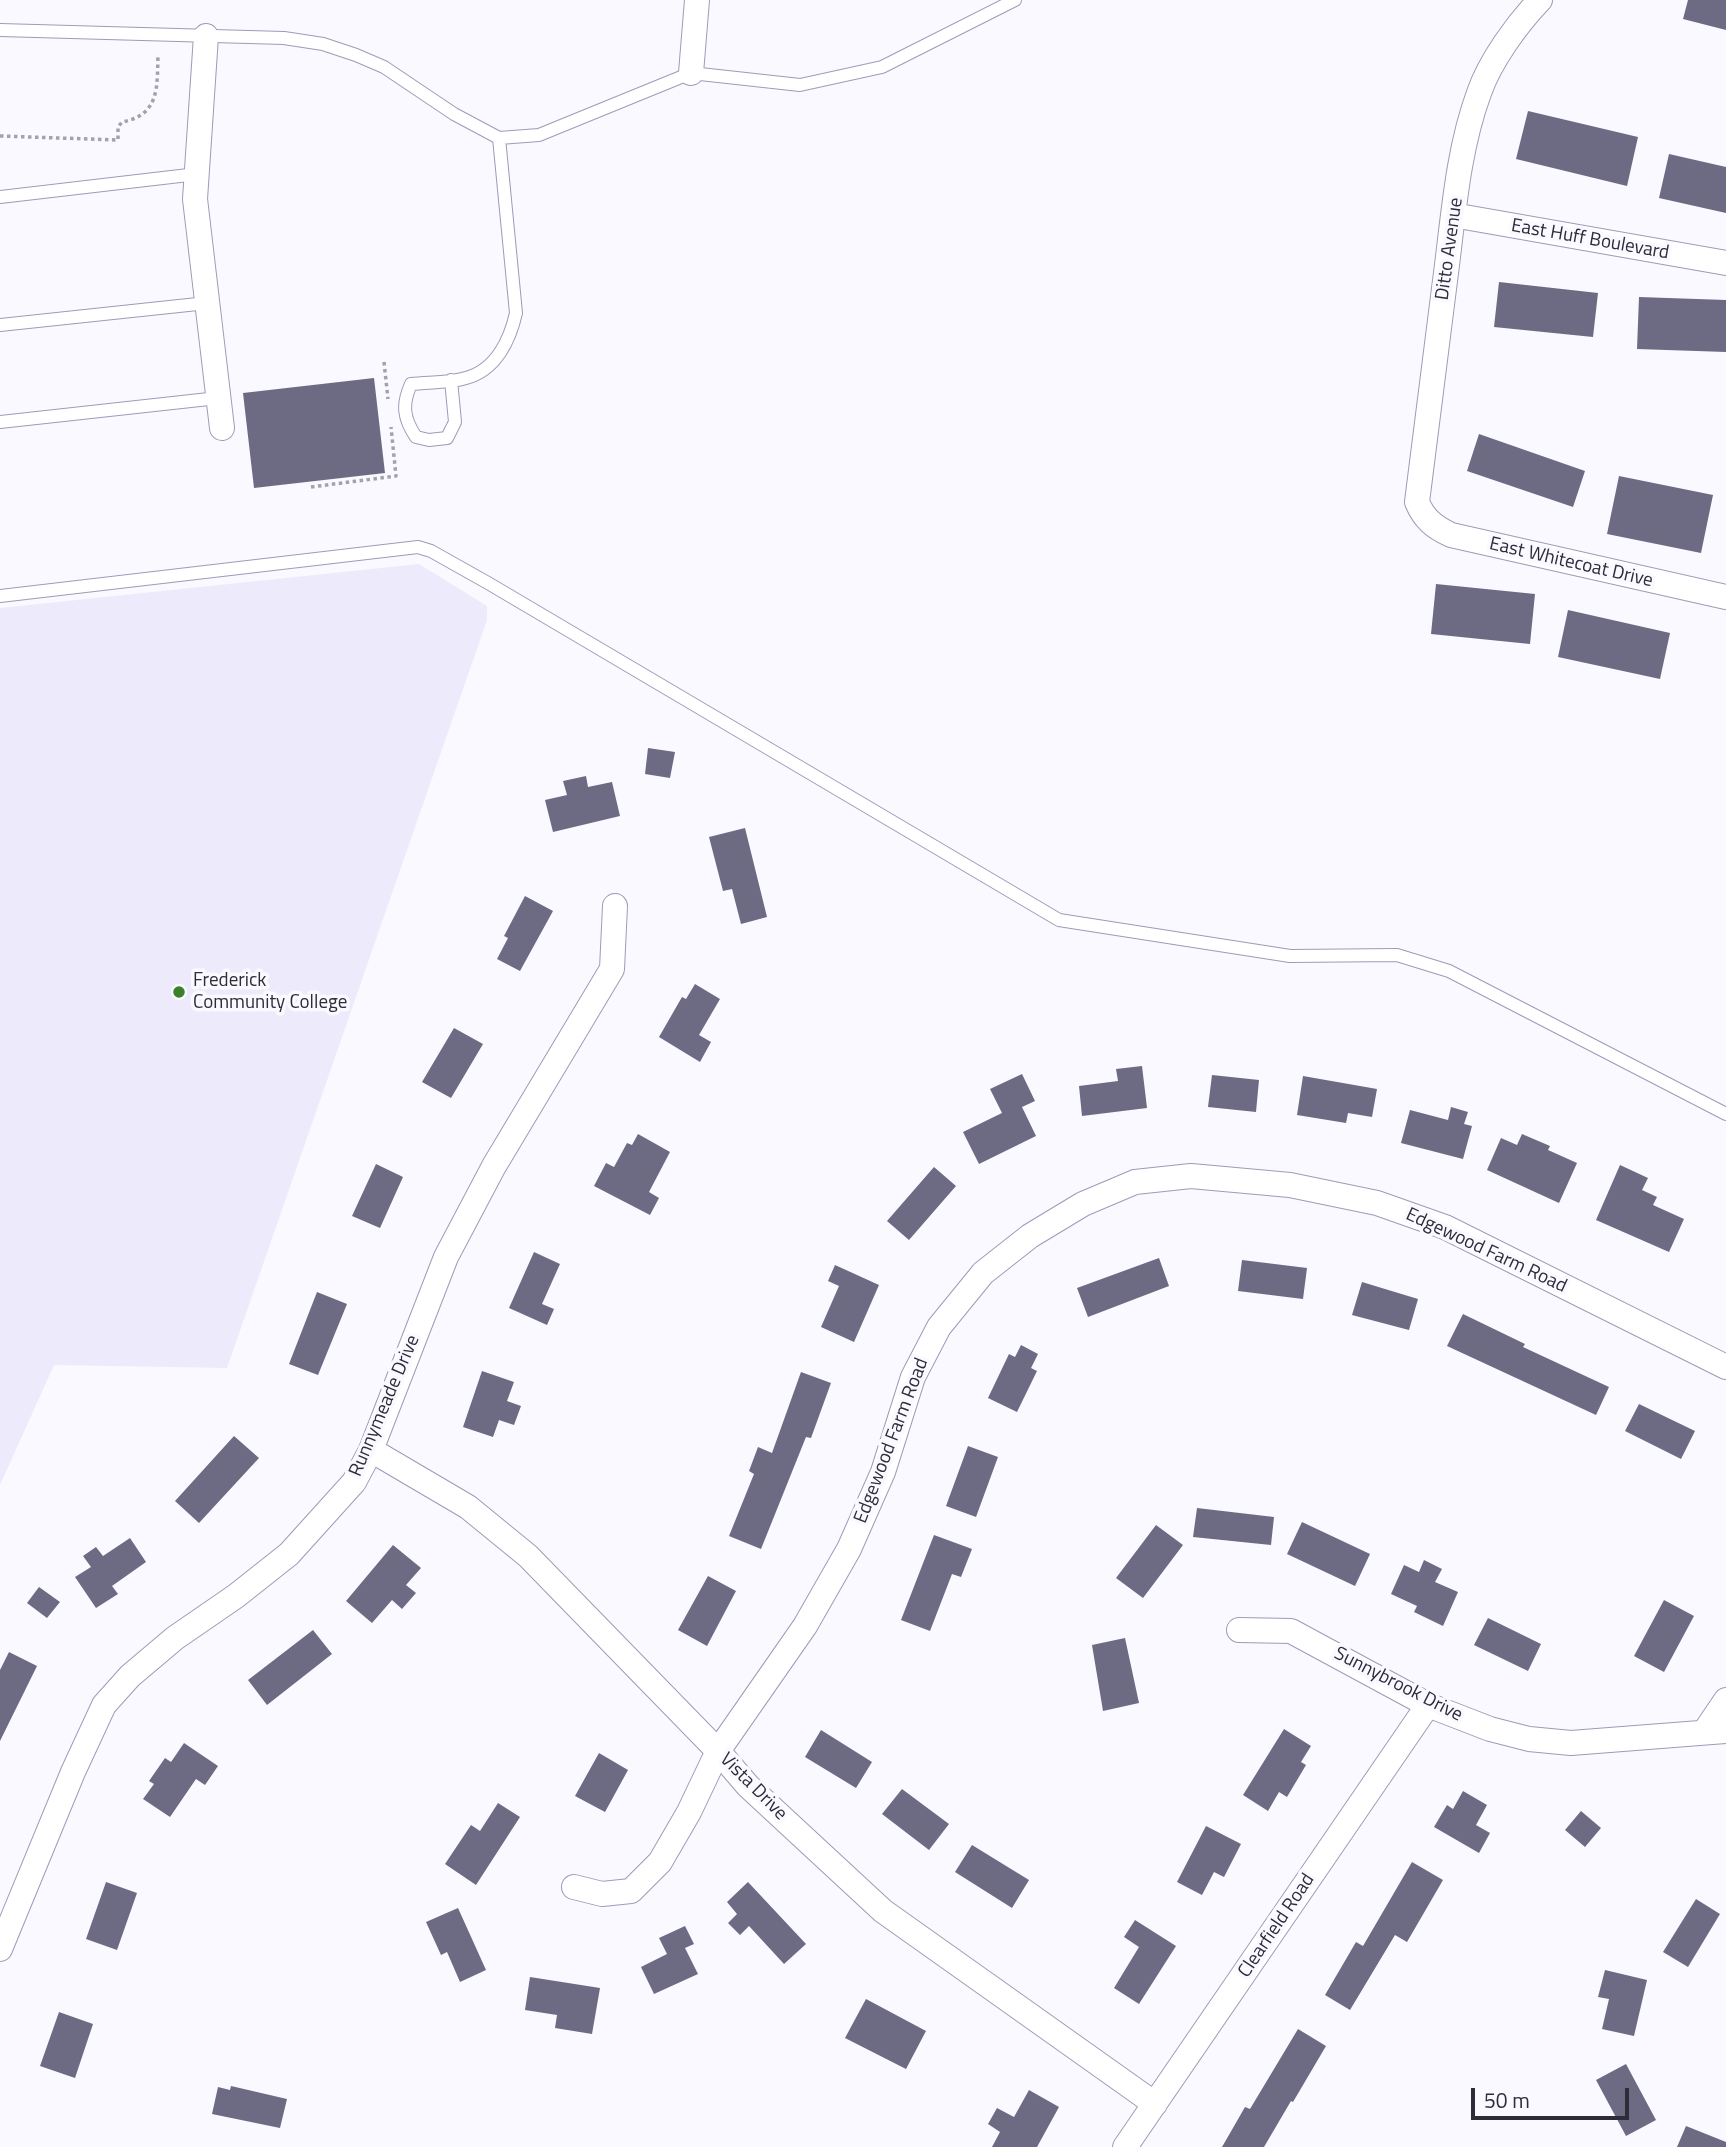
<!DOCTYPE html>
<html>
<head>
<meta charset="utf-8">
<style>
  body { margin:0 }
  #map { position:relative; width:1726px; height:2147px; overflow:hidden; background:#f9f9ff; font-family:"Titillium Web",sans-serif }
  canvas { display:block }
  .scale { position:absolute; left:1471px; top:2088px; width:158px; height:32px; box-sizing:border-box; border:4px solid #2d2c38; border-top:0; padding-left:9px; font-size:21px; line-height:24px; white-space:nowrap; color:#2d2c38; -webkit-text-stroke:5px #f9f9ff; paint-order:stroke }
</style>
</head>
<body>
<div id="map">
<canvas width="1726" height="2147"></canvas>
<div class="scale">50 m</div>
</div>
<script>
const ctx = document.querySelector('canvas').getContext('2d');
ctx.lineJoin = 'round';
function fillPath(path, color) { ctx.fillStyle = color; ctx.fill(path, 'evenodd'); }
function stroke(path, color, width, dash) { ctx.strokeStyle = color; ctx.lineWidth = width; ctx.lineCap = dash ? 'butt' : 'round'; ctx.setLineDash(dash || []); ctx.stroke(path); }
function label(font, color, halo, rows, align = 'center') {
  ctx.font = font + ' "Titillium Web",sans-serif'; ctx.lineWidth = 7; ctx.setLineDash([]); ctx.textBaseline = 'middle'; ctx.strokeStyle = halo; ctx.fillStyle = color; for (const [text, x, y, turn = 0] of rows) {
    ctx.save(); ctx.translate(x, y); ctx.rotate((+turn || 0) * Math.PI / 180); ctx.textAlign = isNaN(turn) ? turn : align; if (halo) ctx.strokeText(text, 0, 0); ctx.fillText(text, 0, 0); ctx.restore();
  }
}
const built = new Path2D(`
  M 419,564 L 487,606 L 487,620 L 227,1368 L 54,1365 L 0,1485 L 0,608 Z`);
const building = new Path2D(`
  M 1688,0 L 1726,0 L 1726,30 L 1683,19 Z
  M 1528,111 L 1638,137 L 1627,186 L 1516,159 Z
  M 1669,154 L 1726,167 L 1726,213 L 1659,198 Z
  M 1499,282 L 1598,293 L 1593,337 L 1494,327 Z
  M 1639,297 L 1726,300 L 1726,352 L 1637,349 Z
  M 374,378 L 385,473 L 254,488 L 243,393 Z
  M 1479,434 L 1585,471 L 1573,507 L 1467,471 Z
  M 1619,476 L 1713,495 L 1701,553 L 1607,534 Z
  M 1436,584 L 1535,594 L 1530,644 L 1431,634 Z
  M 1568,610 L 1670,633 L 1660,679 L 1558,657 Z
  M 648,748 L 675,752 L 670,778 L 645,774 Z
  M 586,776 L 588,787 L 612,782 L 620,816 L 553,832 L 545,800 L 567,795 L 563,781 Z
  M 745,828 L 767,917 L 741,924 L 732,889 L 723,891 L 709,837 Z
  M 525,896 L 553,911 L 520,971 L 497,959 L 508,938 L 504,936 Z
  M 695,984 L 720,999 L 699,1035 L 711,1042 L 700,1062 L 659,1037 L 682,997 L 686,999 Z
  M 454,1028 L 483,1044 L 451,1098 L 422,1082 Z
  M 1142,1066 L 1147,1108 L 1082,1116 L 1079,1086 L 1118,1081 L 1116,1069 Z
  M 1022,1074 L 1035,1101 L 1022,1107 L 1036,1136 L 979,1164 L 963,1132 L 1002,1113 L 990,1089 Z
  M 1212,1075 L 1259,1080 L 1256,1112 L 1208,1107 Z
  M 1303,1076 L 1377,1089 L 1372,1117 L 1348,1113 L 1346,1123 L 1297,1115 Z
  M 1451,1107 L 1468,1112 L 1464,1124 L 1472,1126 L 1463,1159 L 1401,1143 L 1410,1110 L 1448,1120 Z
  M 638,1134 L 670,1152 L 649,1192 L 659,1198 L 650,1215 L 594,1186 L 606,1163 L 614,1167 L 627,1143 L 632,1145 Z
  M 1522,1134 L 1550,1146 L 1548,1150 L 1577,1163 L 1559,1203 L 1487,1170 L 1501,1138 L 1517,1145 Z
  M 376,1164 L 403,1177 L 380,1228 L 352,1216 Z
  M 1620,1165 L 1648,1178 L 1642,1190 L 1657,1197 L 1653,1205 L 1684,1219 L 1669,1252 L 1596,1220 Z
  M 934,1167 L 956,1186 L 909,1240 L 887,1221 Z
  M 534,1252 L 560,1264 L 542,1304 L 554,1309 L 547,1325 L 509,1308 Z
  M 1159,1258 L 1169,1286 L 1088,1317 L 1077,1288 Z
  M 1242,1260 L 1307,1268 L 1303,1299 L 1238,1291 Z
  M 835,1265 L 879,1285 L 854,1342 L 821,1327 L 839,1286 L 828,1281 Z
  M 1362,1282 L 1418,1299 L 1409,1330 L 1352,1315 Z
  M 317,1292 L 347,1304 L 318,1375 L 289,1364 Z
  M 1463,1314 L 1525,1344 L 1523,1347 L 1609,1387 L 1596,1415 L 1447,1346 Z
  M 1021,1345 L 1038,1354 L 1031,1368 L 1037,1371 L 1017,1412 L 988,1398 L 1009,1354 L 1015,1357 Z
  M 482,1371 L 514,1382 L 507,1401 L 521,1406 L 514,1425 L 499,1420 L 493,1437 L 463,1427 Z
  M 801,1372 L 831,1383 L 811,1438 L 806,1437 L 761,1549 L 729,1536 L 754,1474 L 749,1471 L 758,1447 L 772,1453 Z
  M 1639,1404 L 1695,1431 L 1681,1459 L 1625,1431 Z
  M 234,1436 L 259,1458 L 199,1523 L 175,1501 Z
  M 968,1446 L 998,1457 L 976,1517 L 946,1506 Z
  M 1197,1508 L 1274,1517 L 1271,1545 L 1193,1537 Z
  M 1302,1522 L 1370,1554 L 1355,1586 L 1287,1554 Z
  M 1156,1525 L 1183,1545 L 1143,1598 L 1116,1578 Z
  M 934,1535 L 972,1549 L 961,1577 L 952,1574 L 930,1631 L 901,1620 Z
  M 130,1538 L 146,1562 L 112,1586 L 118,1594 L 96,1608 L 75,1577 L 91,1567 L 83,1556 L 96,1547 L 103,1556 Z
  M 393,1545 L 421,1568 L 406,1585 L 416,1593 L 402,1609 L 392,1600 L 372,1623 L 346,1601 Z
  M 1424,1560 L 1442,1569 L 1435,1582 L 1458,1592 L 1443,1626 L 1414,1612 L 1417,1606 L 1391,1594 L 1404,1565 L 1419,1572 Z
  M 708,1576 L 736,1591 L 707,1646 L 678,1630 Z
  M 39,1587 L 60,1602 L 47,1618 L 27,1603 Z
  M 1664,1600 L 1694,1616 L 1664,1672 L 1634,1656 Z
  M 1488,1618 L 1541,1644 L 1528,1671 L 1474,1645 Z
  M 313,1630 L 332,1654 L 267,1705 L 248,1680 Z
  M 1125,1638 L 1139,1703 L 1103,1711 L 1092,1645 Z
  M 9,1652 L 37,1666 L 0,1741 L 0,1670 Z
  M 1284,1729 L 1311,1746 L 1301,1762 L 1306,1765 L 1287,1797 L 1279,1792 L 1268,1811 L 1243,1795 Z
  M 821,1730 L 872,1762 L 856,1788 L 805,1757 Z
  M 184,1743 L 218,1766 L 205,1785 L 196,1779 L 170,1817 L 143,1799 L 154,1784 L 149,1781 L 165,1758 L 171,1762 Z
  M 599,1753 L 628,1770 L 605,1812 L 575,1796 Z
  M 902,1789 L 949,1824 L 929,1850 L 882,1814 Z
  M 1463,1791 L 1487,1805 L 1476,1825 L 1490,1833 L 1479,1853 L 1434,1827 L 1447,1805 L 1453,1809 Z
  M 498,1803 L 520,1817 L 476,1885 L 445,1864 L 471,1825 L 480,1831 Z
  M 1581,1811 L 1601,1828 L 1585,1847 L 1565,1830 Z
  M 1206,1826 L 1241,1844 L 1224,1877 L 1214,1872 L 1202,1895 L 1177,1882 Z
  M 972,1845 L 1029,1880 L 1012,1908 L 955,1872 Z
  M 1412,1862 L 1443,1880 L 1407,1942 L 1395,1935 L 1350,2010 L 1325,1995 L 1356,1942 L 1363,1946 Z
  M 106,1882 L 137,1893 L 117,1950 L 86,1939 Z
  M 748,1882 L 806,1944 L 784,1964 L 749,1926 L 740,1935 L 728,1923 L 737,1914 L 727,1902 Z
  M 1696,1899 L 1720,1914 L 1688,1967 L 1663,1952 Z
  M 458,1908 L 486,1970 L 460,1982 L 447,1952 L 441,1955 L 426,1922 Z
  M 1135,1920 L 1176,1946 L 1139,2004 L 1114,1988 L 1139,1947 L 1124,1937 Z
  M 685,1926 L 694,1944 L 685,1948 L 698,1974 L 654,1994 L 641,1967 L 667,1954 L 659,1938 Z
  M 1605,1970 L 1647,1980 L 1634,2036 L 1602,2029 L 1609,1999 L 1598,1997 Z
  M 530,1977 L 600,1988 L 592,2034 L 555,2028 L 557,2015 L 525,2010 Z
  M 866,1999 L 926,2031 L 906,2069 L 845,2038 Z
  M 59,2012 L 93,2024 L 75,2078 L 40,2066 Z
  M 1298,2029 L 1326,2046 L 1293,2102 L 1291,2101 L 1264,2147 L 1222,2147 L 1245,2107 L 1250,2109 Z
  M 1626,2064 L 1656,2120 L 1626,2136 L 1596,2080 Z
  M 231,2086 L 287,2099 L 280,2128 L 212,2114 L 218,2087 L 230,2090 Z
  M 1029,2090 L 1059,2107 L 1037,2147 L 992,2147 L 1000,2132 L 988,2124 L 997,2108 L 1014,2117 Z
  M 1686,2126 L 1726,2142 L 1726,2147 L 1677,2147 Z`);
const path = new Path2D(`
  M 0,136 L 118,140 L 118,127 L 122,122 C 160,115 157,87 158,55
  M 384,362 L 388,399
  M 311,487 L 396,476 L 391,427`);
const service = new Path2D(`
  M 0,30 L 284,38 L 323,44 L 356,55 L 384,67 L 454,114 L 499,138 L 539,135 L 691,73 L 800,85 L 882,67 L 1015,0
  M 0,197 L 197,174
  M 0,325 L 207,303
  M 451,380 L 455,422 L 447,438 L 429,440 L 416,437 C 403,418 402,404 411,384 C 429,382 449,383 466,378 C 496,370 510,340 516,313 L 499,138
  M 0,422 L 218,398
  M 0,596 L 418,547 L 431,551 L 488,583 L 1059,920 L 1290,956 L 1397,955 L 1449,971 L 1726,1114`);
const minor = new Path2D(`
  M 1540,0 C 1517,24 1490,61 1479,93 C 1459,147 1454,208 1447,265 C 1437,344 1427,423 1417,502 C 1424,519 1434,527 1451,535 L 1726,597
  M 206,36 L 195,199 L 222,428
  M 691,73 L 697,0
  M 1453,215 L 1726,263
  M 371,1450 L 468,1507 L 528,1556 L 718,1751 L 748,1786 L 883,1911 L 1155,2104
  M 1239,1630 L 1291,1631 L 1428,1705 L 1490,1729 L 1529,1739 L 1571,1743 L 1726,1731
  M 1705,1731 L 1726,1700
  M 574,1887 L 602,1894 L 631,1891 L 660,1862 L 689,1812 L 718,1751 L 805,1626 L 849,1549 L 883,1472 L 913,1377 L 939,1327 L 983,1273 L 1030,1236 L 1083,1204 L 1135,1182 L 1191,1176 L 1290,1185 L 1377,1203 L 1445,1227 L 1726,1367
  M 0,1949 L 73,1772 L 104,1705 L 130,1676 L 175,1638 L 236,1596 L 289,1554 L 354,1482 L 371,1450 L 446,1257 L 494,1166 L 612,969 L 615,906
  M 1125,2147 L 1428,1705`);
const markers = [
  [179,992,7,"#398229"]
];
const streetNames = [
  ["East Huff Boulevard",1590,240,10],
  ["Ditto Avenue",1450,249,-82],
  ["East Whitecoat Drive",1571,563,13],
  ["Edgewood Farm Road",1486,1251,25],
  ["Runnymeade Drive",385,1406,-67],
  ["Edgewood Farm Road",892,1441,-69],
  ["Sunnybrook Drive",1398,1685,27],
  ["Vista Drive",753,1787,45],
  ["Clearfield Road",1277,1926,-56]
];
const poiNames = [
  ["Frederick",193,981],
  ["Community College",193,1003]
];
fillPath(built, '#edebfb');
fillPath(building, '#6d6a84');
stroke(service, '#9e9bb7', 14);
stroke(minor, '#9e9bb7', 26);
stroke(path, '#a2a2aa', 3.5, [3.5, 3.5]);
stroke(service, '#fff', 12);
stroke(minor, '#fff', 24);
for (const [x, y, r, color] of markers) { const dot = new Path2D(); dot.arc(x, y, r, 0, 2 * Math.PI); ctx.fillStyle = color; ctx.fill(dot); stroke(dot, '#f9f9ff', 2.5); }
label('19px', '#2d2c38', '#f9f9ff', streetNames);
label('19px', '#2d2c38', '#f9f9ff', poiNames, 'left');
</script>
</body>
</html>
